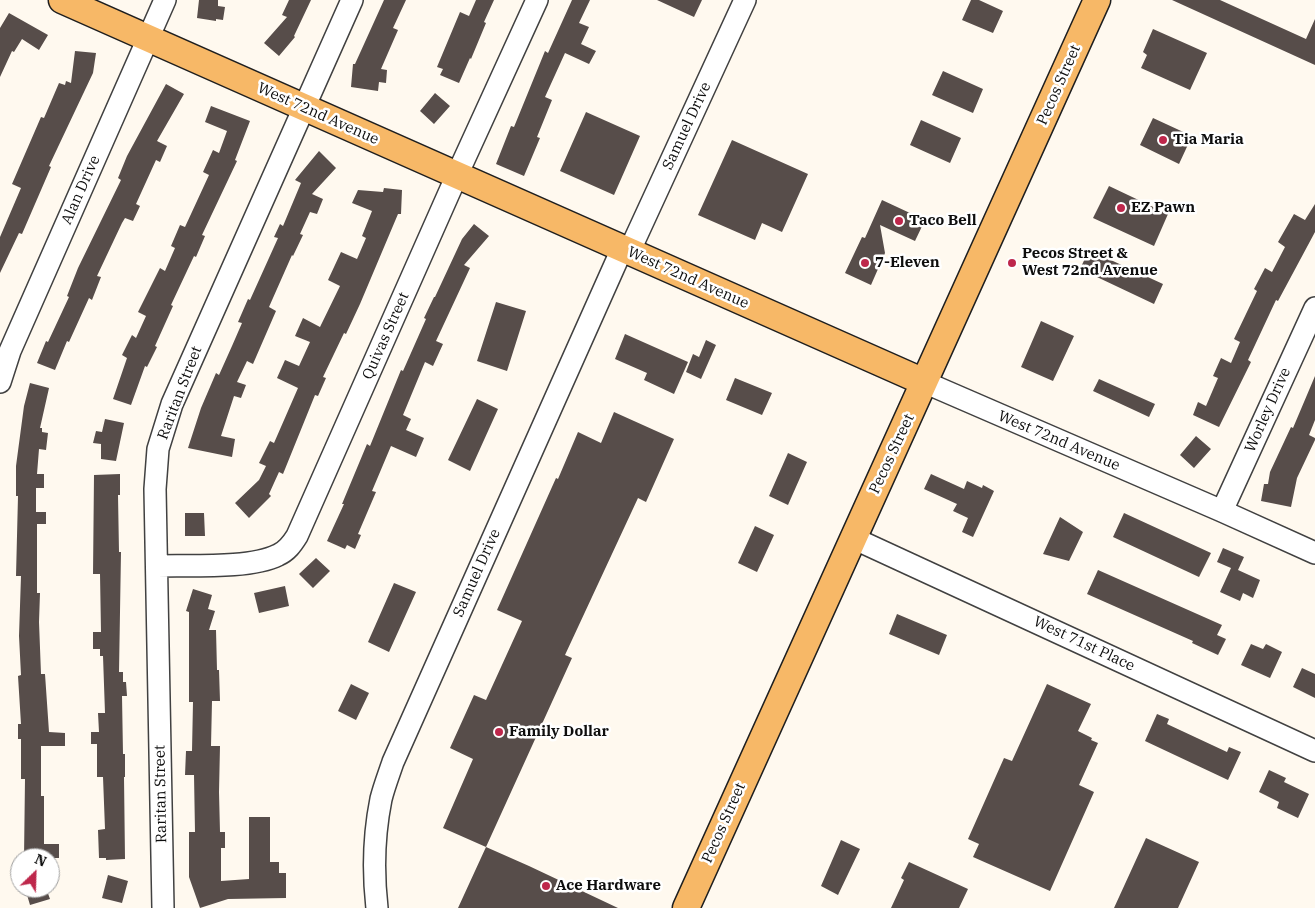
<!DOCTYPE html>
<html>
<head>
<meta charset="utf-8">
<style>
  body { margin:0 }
  #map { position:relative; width:1315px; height:908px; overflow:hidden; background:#fff9ef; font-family:"IBM Plex Serif",serif }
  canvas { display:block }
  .north { position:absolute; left:10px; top:848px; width:50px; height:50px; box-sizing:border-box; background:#fff; border:1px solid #9f9f9f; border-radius:50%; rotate:24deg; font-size:14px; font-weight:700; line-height:20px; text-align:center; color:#0e0e0e }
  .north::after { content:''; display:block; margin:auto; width:18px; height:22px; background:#be274b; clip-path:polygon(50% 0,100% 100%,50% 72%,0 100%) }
</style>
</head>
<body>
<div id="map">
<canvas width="1315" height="908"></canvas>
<div class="north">N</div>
</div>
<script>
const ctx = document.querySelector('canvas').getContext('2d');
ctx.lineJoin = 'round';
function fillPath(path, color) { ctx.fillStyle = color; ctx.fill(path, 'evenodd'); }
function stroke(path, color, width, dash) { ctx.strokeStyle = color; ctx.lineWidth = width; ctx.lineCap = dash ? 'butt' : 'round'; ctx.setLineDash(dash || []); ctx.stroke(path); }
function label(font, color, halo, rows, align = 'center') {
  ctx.font = font + ' "IBM Plex Serif",serif'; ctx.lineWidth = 5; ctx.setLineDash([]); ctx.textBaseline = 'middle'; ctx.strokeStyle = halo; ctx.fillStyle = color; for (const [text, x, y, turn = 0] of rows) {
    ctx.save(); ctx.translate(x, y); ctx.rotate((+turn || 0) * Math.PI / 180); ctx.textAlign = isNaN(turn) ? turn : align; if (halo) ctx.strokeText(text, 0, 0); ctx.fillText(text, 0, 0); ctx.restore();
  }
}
const building = new Path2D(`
  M 199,0 L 218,0 L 218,6 L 225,7 L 223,20 L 216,19 L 216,21 L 197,18 Z
  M 289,0 L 311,0 L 294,36 L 295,37 L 279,56 L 264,43 L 287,17 L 282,15 Z
  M 384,0 L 406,0 L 393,28 L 398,30 L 381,69 L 387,70 L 386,83 L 379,82 L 378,91 L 351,87 L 353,64 L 355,64 Z
  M 476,0 L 494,0 L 484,22 L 486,23 L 471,59 L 470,58 L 459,83 L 440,75 L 443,69 L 437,67 L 460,12 L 469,16 Z
  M 572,0 L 590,0 L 579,23 L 589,27 L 581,44 L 596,51 L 589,64 L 565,53 L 545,97 L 552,100 L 537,137 L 540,138 L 524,176 L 496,164 L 511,126 L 514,127 L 545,51 L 548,53 Z
  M 657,0 L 702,0 L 694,17 Z
  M 971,0 L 979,0 L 1003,11 L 993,33 L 962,20 Z
  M 1172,0 L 1220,0 L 1306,39 L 1315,19 L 1315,65 Z
  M 9,13 L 48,35 L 39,50 L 22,39 L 14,52 L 12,51 L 0,77 L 0,28 Z
  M 1153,29 L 1207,53 L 1190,90 L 1141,68 L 1147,55 L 1143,52 Z
  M 75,51 L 96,53 L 93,73 L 49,166 L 51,167 L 22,234 L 19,233 L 0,273 L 0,237 L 21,188 L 12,184 L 41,117 L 44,118 L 59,83 L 65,85 L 66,81 L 71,83 Z
  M 943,71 L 983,89 L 973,113 L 932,95 Z
  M 166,84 L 184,94 L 157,141 L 167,146 L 160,162 L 156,160 L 136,204 L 140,206 L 133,221 L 125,218 L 122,223 L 97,276 L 101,277 L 92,300 L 89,298 L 69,342 L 67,341 L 55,370 L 37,363 L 46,341 L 48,342 L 69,297 L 67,296 L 78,268 L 121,180 L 118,178 L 127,156 Z
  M 435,93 L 450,106 L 434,124 L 420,111 Z
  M 211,106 L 250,121 L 235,160 L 237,161 L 202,235 L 205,236 L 196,257 L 194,256 L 171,305 L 173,306 L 155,346 L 157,347 L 147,367 L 145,366 L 131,405 L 113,399 L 127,358 L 122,355 L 132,335 L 136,338 L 146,316 L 138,312 L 160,268 L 165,271 L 175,248 L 171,246 L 180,225 L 185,227 L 209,175 L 203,172 L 213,150 L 219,153 L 227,131 L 205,122 Z
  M 586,112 L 640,136 L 614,195 L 560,171 Z
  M 1153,118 L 1192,136 L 1179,164 L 1140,145 Z
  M 921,120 L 961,138 L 950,163 L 910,145 Z
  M 732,140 L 808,174 L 782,232 L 762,223 L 755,240 L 698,215 Z
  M 319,151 L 336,168 L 312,194 L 323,199 L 317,214 L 310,212 L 300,234 L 303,235 L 293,256 L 292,255 L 269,307 L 276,311 L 253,364 L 247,361 L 237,382 L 246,385 L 241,398 L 234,396 L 221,436 L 235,439 L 232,457 L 188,448 L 201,408 L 216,373 L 219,375 L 232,346 L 242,323 L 238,322 L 248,299 L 250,300 L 278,238 L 274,237 L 280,224 L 283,226 L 301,183 L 295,180 Z
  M 1109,186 L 1168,214 L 1154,246 L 1093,218 Z
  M 384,188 L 402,190 L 401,214 L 398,214 L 360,304 L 346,334 L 344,333 L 323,377 L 326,378 L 318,396 L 315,395 L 283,474 L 279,472 L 269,494 L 271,496 L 249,518 L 235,503 L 259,480 L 266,466 L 259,463 L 270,441 L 274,443 L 298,388 L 277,378 L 285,360 L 299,366 L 310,342 L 295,336 L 303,318 L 320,327 L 340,286 L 328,280 L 341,252 L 357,259 L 366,238 L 362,236 L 372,211 L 352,203 L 358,190 L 383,192 Z
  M 882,200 L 925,220 L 915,241 L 880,225 L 885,253 L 871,285 L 845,273 L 862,237 L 865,238 Z
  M 1315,204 L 1315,232 L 1278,301 L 1276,300 L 1248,360 L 1251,362 L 1219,427 L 1193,415 L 1198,402 L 1206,406 L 1218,378 L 1213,376 L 1221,358 L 1231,363 L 1240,342 L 1234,339 L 1257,291 L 1254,289 L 1265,268 L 1272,272 L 1285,247 L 1278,242 L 1294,214 L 1305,220 Z
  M 474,224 L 489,236 L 464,265 L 470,268 L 436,341 L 443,344 L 433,366 L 425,362 L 403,415 L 411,419 L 406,430 L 424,438 L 416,457 L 391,446 L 372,491 L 376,492 L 358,534 L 361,535 L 355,549 L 347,545 L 345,549 L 327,541 L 344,504 L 342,504 L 367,444 L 370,446 L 401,370 L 403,371 L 426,319 L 424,318 L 434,297 L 435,297 L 462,239 Z
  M 1089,250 L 1163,284 L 1154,304 L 1080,269 Z
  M 496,302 L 526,311 L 507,371 L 477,361 Z
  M 1041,321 L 1074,336 L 1053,381 L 1021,367 Z
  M 625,334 L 688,362 L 674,394 L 644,380 L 647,373 L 615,359 Z
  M 706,340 L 716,345 L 701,379 L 686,372 L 693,354 L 699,357 Z
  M 1315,376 L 1315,420 L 1309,435 L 1315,438 L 1315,440 L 1297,478 L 1291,507 L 1261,501 L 1264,484 L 1268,484 L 1270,472 L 1291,427 L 1293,428 Z
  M 735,378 L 772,393 L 762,415 L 726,400 Z
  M 1099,379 L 1155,404 L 1149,417 L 1093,391 Z
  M 30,383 L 49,388 L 40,428 L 42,428 L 42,432 L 48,433 L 46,450 L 39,449 L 37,474 L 44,474 L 44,488 L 36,488 L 36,512 L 46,512 L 46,524 L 37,524 L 37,593 L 40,593 L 39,622 L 41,674 L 45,674 L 49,732 L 65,733 L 65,746 L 41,746 L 41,796 L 44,796 L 44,844 L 59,844 L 59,858 L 24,858 L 25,779 L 21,779 L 21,739 L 18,739 L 18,724 L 21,724 L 18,676 L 21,675 L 19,636 L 21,576 L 16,576 L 18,496 L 16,496 L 16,466 L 24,406 Z
  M 477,399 L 498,409 L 470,471 L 448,460 Z
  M 614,412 L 674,439 L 646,502 L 638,498 L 565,655 L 572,658 L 486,847 L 443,828 L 473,759 L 450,748 L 474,695 L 486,700 L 522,621 L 497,610 L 556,478 L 558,479 L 578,432 L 601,443 Z
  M 105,419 L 124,423 L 116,461 L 101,459 L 101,444 L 93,443 L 96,431 L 102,432 Z
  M 1196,436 L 1211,449 L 1194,468 L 1180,455 Z
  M 788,453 L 807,462 L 788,505 L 769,496 Z
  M 120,474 L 120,495 L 118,495 L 119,552 L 121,552 L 119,672 L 123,672 L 123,682 L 126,682 L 127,696 L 122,696 L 123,754 L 125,754 L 125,777 L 124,777 L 125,859 L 106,860 L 106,858 L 99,858 L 98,830 L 105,829 L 103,777 L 97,777 L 97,744 L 91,744 L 91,732 L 99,732 L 98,713 L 105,713 L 103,656 L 100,656 L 100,649 L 93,649 L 93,632 L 101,632 L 100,574 L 93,574 L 94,475 Z
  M 931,474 L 964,489 L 967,481 L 982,488 L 983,485 L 994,491 L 973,537 L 962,532 L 968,518 L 953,511 L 957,504 L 924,489 Z
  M 185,513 L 204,513 L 205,536 L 185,536 Z
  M 1124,513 L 1211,553 L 1199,577 L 1113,537 Z
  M 1060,517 L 1083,532 L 1069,561 L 1043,554 Z
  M 755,526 L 774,535 L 757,572 L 738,563 Z
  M 1223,548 L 1244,557 L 1238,570 L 1260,580 L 1253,598 L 1243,593 L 1240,601 L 1220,592 L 1231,568 L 1217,562 Z
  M 316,558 L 330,571 L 313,588 L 299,574 Z
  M 1098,570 L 1222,625 L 1217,635 L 1226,639 L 1218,655 L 1192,643 L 1193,641 L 1087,594 Z
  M 394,583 L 416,592 L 389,652 L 368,642 Z
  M 285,586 L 289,606 L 259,613 L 254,593 Z
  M 193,589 L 212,595 L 208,609 L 215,611 L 209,630 L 216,630 L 217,670 L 219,670 L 220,701 L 212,701 L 211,746 L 220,746 L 219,792 L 220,832 L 225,832 L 225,848 L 221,848 L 221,881 L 249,879 L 249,817 L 270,817 L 270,862 L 279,862 L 279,873 L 286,873 L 286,898 L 228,899 L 200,908 L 189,877 L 189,832 L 195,832 L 194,775 L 185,775 L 186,751 L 192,751 L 193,702 L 189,702 L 189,612 L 186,611 Z
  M 897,614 L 947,635 L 939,655 L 889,634 Z
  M 1251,644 L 1263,649 L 1266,644 L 1282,652 L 1270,678 L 1241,665 Z
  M 1302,668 L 1315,674 L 1315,698 L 1293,687 Z
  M 351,684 L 369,693 L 356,720 L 338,711 Z
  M 1047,684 L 1091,704 L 1078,731 L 1092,738 L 1091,740 L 1098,743 L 1079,785 L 1094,792 L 1050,891 L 973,857 L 979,844 L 968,839 L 1004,758 L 1012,761 Z
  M 1157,714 L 1169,719 L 1167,724 L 1227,752 L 1229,747 L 1241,752 L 1228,780 L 1145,741 Z
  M 1269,770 L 1286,778 L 1284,782 L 1309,794 L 1298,818 L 1277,808 L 1279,802 L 1259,792 Z
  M 1146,838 L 1199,862 L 1178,908 L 1114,908 Z
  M 841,840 L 860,849 L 838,895 L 821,886 Z
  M 486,847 L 529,866 L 618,908 L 458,908 Z
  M 909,862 L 968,889 L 959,908 L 891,908 L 904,880 L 901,878 Z
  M 108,875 L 128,881 L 122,903 L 102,898 Z
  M 25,888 L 46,888 L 50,899 L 30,905 Z`);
const minor = new Path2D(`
  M 629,252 L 745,0
  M 0,382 L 10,351 L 165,0
  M 924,382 L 1222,511 L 1315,553
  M 1222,511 L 1315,308
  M 853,538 L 1315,751
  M 157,566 C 190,565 250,569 278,555 C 287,551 292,544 297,536 L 457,175 L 537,0
  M 163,908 L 155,489 L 158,449 L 172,404 L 352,0
  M 377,908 C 373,873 374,834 381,799 C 384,787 389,774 393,762 L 622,249`);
const major = new Path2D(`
  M 62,0 L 924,382
  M 686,908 L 1097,0`);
const markers = [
  [1163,140,5,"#be274b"],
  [1121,208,5,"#be274b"],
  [899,221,5,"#be274b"],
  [865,263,5,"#be274b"],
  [1012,263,5,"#be274b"],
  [499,732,5,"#be274b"],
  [546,886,5,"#be274b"]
];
const streetNames = [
  ["Pecos Street",1059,85,-66],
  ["West 72nd Avenue",318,114,24],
  ["Samuel Drive",687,126,-65],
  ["Alan Drive",81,190,-66],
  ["West 72nd Avenue",688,278,24],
  ["Quivas Street",386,336,-66],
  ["Raritan Street",180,393,-69],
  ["Worley Drive",1268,410,-66],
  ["West 72nd Avenue",1059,441,23],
  ["Pecos Street",892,454,-65],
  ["Samuel Drive",477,573,-66],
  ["West 71st Place",1084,644,25],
  ["Raritan Street",161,794,-91],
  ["Pecos Street",724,823,-66]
];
const poiNames = [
  ["Tia Maria",1173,140],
  ["EZ Pawn",1131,208],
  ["Taco Bell",909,221],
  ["Pecos Street &",1022,254],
  ["West 72nd Avenue",1022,271],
  ["7-Eleven",875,263],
  ["Family Dollar",509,732],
  ["Ace Hardware",556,886]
];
fillPath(building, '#574d4a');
stroke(minor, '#414141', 24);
stroke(major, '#1f1f1f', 29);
stroke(minor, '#fff', 21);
stroke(major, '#f7b867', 26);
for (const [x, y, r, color] of markers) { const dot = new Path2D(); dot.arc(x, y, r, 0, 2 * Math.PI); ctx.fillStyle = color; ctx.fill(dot); stroke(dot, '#fff', 2); }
label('15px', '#0e0e0e', '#fff', streetNames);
label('bold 15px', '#0e0e0e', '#fff', poiNames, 'left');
</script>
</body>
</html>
